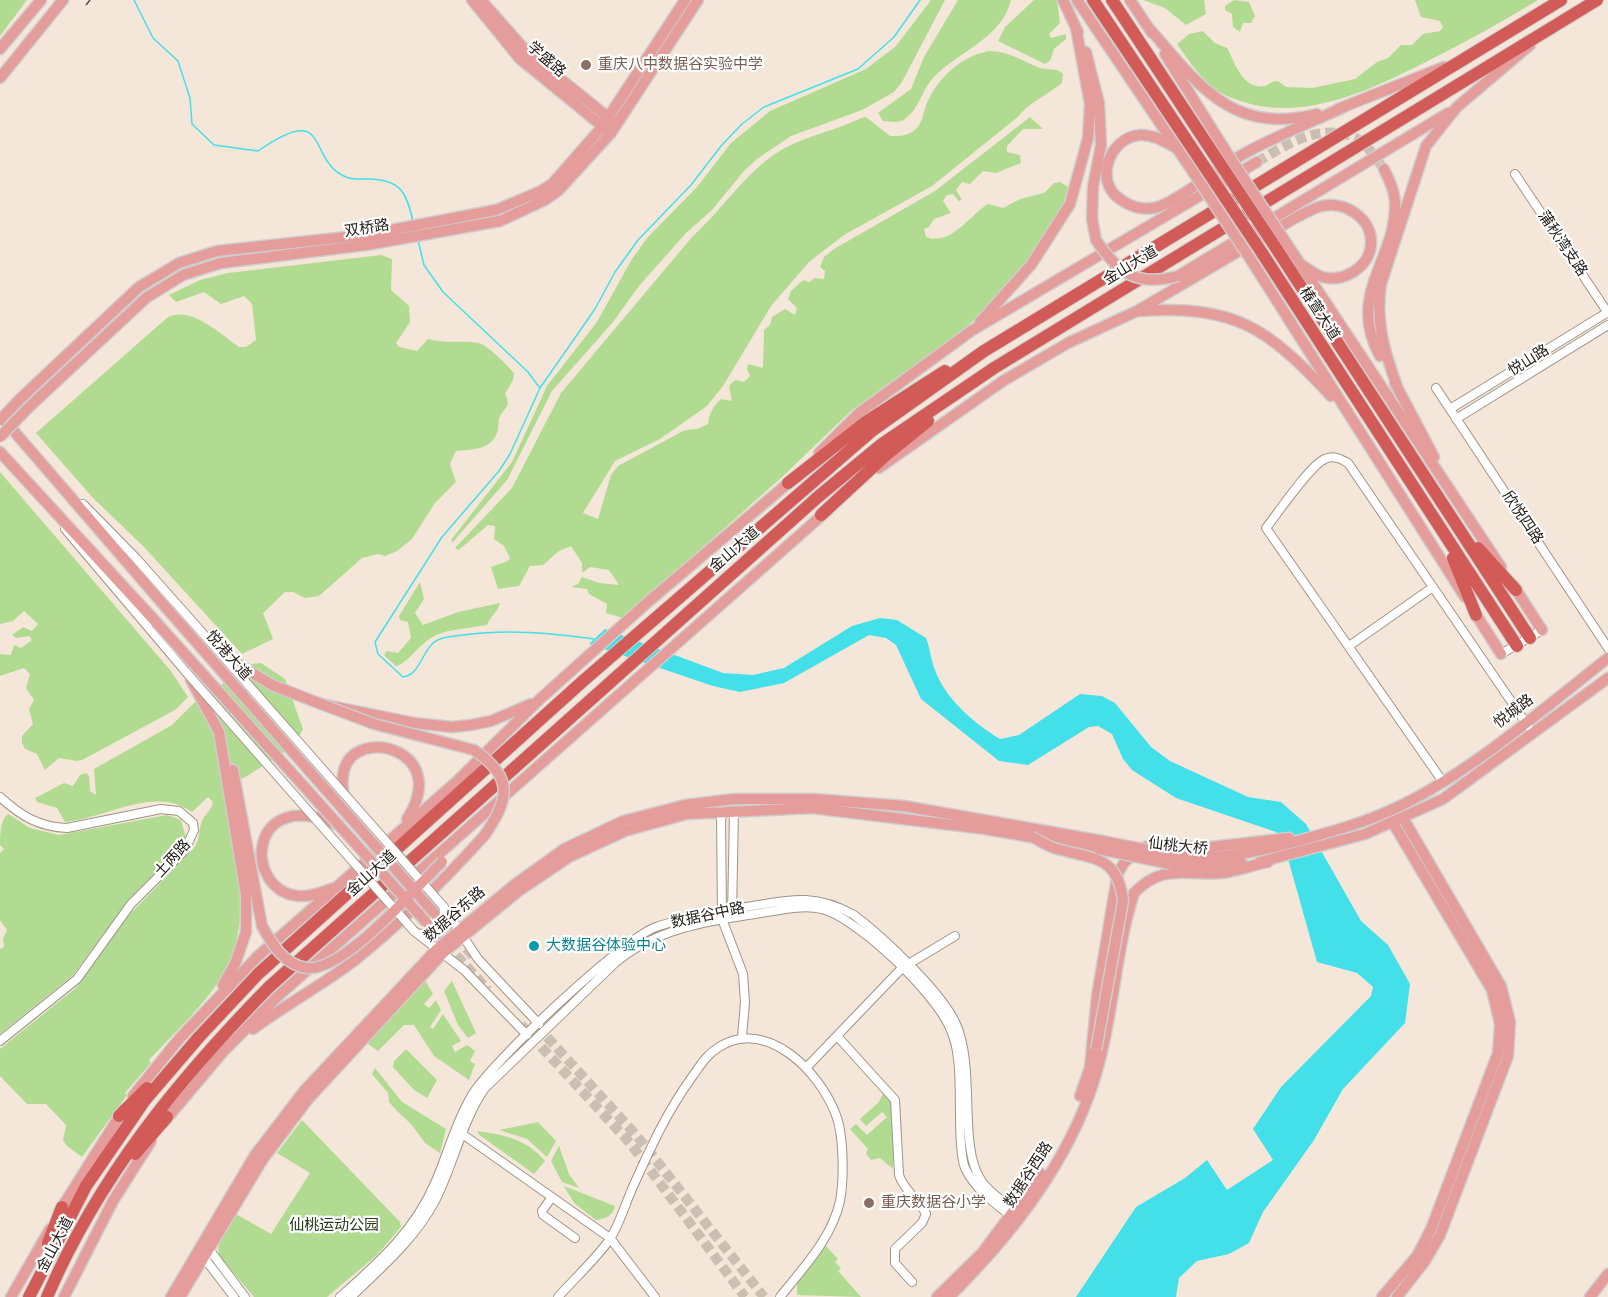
<!DOCTYPE html>
<html>
<head>
<meta charset="utf-8">
<style>
  body { margin:0 }
  canvas { display:block; background:#f4e7d9 }
</style>
</head>
<body>
<canvas width="1608" height="1297"></canvas>
<script>
const ctx = document.querySelector('canvas').getContext('2d');
ctx.lineJoin = 'round';
function fillPath(path, color) { ctx.fillStyle = color; ctx.fill(path, 'evenodd'); }
function stroke(path, color, width, dash) { ctx.strokeStyle = color; ctx.lineWidth = width; ctx.lineCap = dash ? 'butt' : 'round'; ctx.setLineDash(dash || []); ctx.stroke(path); }
function label(font, color, halo, rows, align = 'center') {
  ctx.font = font + ' Poppins,"Noto Sans SC",sans-serif'; ctx.lineWidth = 4.5; ctx.setLineDash([]); ctx.textBaseline = 'middle'; ctx.strokeStyle = halo; ctx.fillStyle = color; for (const [text, x, y, turn = 0] of rows) {
    ctx.save(); ctx.translate(x, y); ctx.rotate((+turn || 0) * Math.PI / 180); ctx.textAlign = isNaN(turn) ? turn : align; if (halo) ctx.strokeText(text, 0, 0); ctx.fillText(text, 0, 0); ctx.restore();
  }
}
const green = new Path2D(`
  M 0,0 L 27,0 L 0,36 Z
  M 931,0 L 945,0 L 902,82 L 894,92 L 862,110 L 791,136 L 757,159 L 744,171 L 712,210 L 686,233 L 639,286 L 613,322 L 552,391 L 507,480 L 453,542 L 451,540 L 512,462 L 547,386 L 597,322 L 632,259 L 648,237 L 697,187 L 731,143 L 770,111 L 866,69 L 896,46 Z
  M 958,0 L 1011,0 C 1002,38 959,51 934,77 C 922,89 920,108 905,119 C 898,124 891,121 883,121 L 878,113 L 911,89 L 924,57 Z
  M 1034,0 L 1057,0 L 1060,23 L 1049,34 L 1051,38 L 1066,34 L 1066,39 L 1054,49 L 1050,61 L 1045,64 L 998,41 L 1005,27 Z
  M 1143,0 L 1204,0 L 1206,14 L 1186,25 L 1165,8 Z
  M 1234,0 L 1249,2 L 1255,16 L 1251,23 L 1243,23 L 1240,32 L 1233,27 L 1232,14 L 1225,10 L 1225,6 Z
  M 1415,0 L 1538,0 C 1500,23 1462,44 1422,64 C 1360,95 1291,127 1223,94 C 1204,84 1189,61 1177,44 L 1189,34 L 1203,31 L 1215,43 L 1227,48 C 1235,62 1242,90 1265,86 C 1270,84 1272,81 1278,81 L 1286,87 L 1312,88 L 1355,79 L 1377,62 L 1388,58 L 1401,45 L 1412,45 L 1423,34 L 1440,31 L 1443,27 L 1440,21 L 1421,17 Z
  M 989,51 C 1009,51 1022,61 1040,68 C 1049,71 1056,67 1063,74 L 1062,83 C 1050,93 1026,105 1019,116 L 932,186 L 844,235 L 809,262 L 771,306 L 723,386 L 707,406 L 660,439 L 615,461 L 583,513 L 598,519 L 611,475 L 618,466 L 685,430 L 697,429 L 708,424 C 709,414 713,406 721,399 L 731,401 C 734,393 723,387 736,380 L 744,382 L 750,376 L 747,369 L 748,364 L 763,368 L 764,330 L 770,325 L 772,317 L 785,309 L 795,315 L 797,308 L 788,299 L 791,291 L 803,280 L 810,282 L 814,278 L 824,279 L 825,271 L 820,267 L 824,257 L 834,249 L 935,191 L 1030,117 L 1043,129 L 1023,129 L 1007,146 L 1007,152 L 1020,155 L 1021,163 L 996,173 L 983,171 L 970,184 L 962,182 L 956,190 L 962,200 L 959,201 L 953,194 L 947,195 L 943,201 L 951,213 L 934,219 L 929,227 L 924,229 L 926,237 C 950,247 971,214 988,204 L 1003,208 L 1020,199 L 1044,193 L 1054,183 L 1060,182 L 1070,188 L 1058,215 L 1023,268 L 978,317 L 954,337 L 852,410 L 782,477 L 623,618 L 606,613 L 607,604 L 589,594 L 587,589 L 571,587 L 578,584 L 582,577 L 599,583 L 619,585 L 609,570 L 590,567 L 582,573 L 582,563 L 571,546 L 559,551 L 543,565 L 530,566 L 519,586 L 498,589 L 491,567 L 508,561 L 510,558 L 504,546 L 494,539 L 495,526 L 488,525 L 461,548 L 458,550 L 455,548 L 512,488 L 561,393 L 692,237 C 721,211 743,176 775,154 C 802,136 833,132 861,118 L 866,117 L 890,136 C 899,136 909,136 916,129 C 923,122 923,112 927,103 C 938,78 961,56 989,51 Z
  M 381,255 L 392,259 L 391,290 L 409,306 L 410,322 L 396,343 L 399,347 L 417,351 L 428,339 C 445,344 462,340 478,343 C 488,345 507,365 514,373 L 513,380 L 505,394 C 512,407 504,407 499,419 C 498,423 499,429 497,433 C 490,451 471,449 456,451 L 450,464 L 456,482 L 435,503 L 412,539 L 397,551 L 385,556 L 378,554 L 362,558 L 319,596 L 305,598 L 293,592 L 285,592 L 263,613 L 273,639 L 242,654 L 143,546 L 93,498 L 36,433 L 168,317 C 192,306 220,334 239,347 L 246,347 L 256,340 L 252,304 L 244,296 L 221,304 L 204,292 L 176,302 L 169,295 L 200,280 L 228,273 Z
  M 0,472 L 170,670 L 188,697 L 175,710 L 82,760 L 77,761 L 59,758 L 45,770 L 37,754 L 25,749 L 22,743 L 22,736 L 33,724 L 29,709 L 34,700 L 26,688 L 30,674 L 24,668 L 0,676 L 0,654 L 11,655 L 14,645 L 21,648 L 32,640 L 29,636 L 16,638 L 12,635 L 23,627 L 32,631 L 38,624 L 24,611 L 13,621 L 0,624 Z
  M 420,582 L 424,599 L 415,613 L 423,625 L 458,612 L 500,603 C 498,612 491,615 487,625 C 471,628 450,629 436,635 C 421,642 407,664 396,666 L 384,655 L 387,651 L 398,653 L 411,638 L 408,622 L 400,620 L 399,616 Z
  M 261,663 L 285,679 L 303,729 L 294,746 L 247,776 L 225,787 C 234,848 257,922 221,978 C 202,1008 173,1034 149,1060 L 151,1063 L 125,1093 L 127,1095 L 82,1157 L 67,1146 L 63,1140 L 66,1125 L 46,1104 L 27,1104 L 0,1076 L 0,1049 L 77,987 L 129,915 L 194,848 C 200,839 198,834 201,824 C 203,815 211,812 213,802 L 208,797 L 192,812 C 154,785 107,818 65,822 L 57,808 L 37,802 L 35,798 L 64,783 L 73,786 L 80,775 L 86,773 L 89,776 L 90,791 L 96,795 L 94,769 L 172,725 L 194,703 L 252,664 Z
  M 8,814 L 30,828 L 59,835 L 167,815 L 181,820 L 186,838 L 179,849 L 128,900 L 73,975 L 0,1034 L 0,949 L 4,947 L 3,939 L 7,930 L 0,920 L 0,853 L 4,849 L 0,845 C 0,835 0,820 8,814 Z
  M 424,978 L 433,994 L 424,1004 L 429,1008 L 436,1000 L 441,1010 L 430,1027 L 433,1029 L 443,1014 L 461,1041 L 452,1046 L 455,1052 L 467,1045 L 475,1051 L 470,1061 L 475,1064 L 469,1080 L 434,1056 L 414,1025 L 404,1025 L 378,1051 L 364,1041 Z
  M 452,981 L 476,1033 L 468,1038 L 458,1025 L 444,991 Z
  M 406,1049 L 437,1080 L 427,1098 L 414,1090 L 393,1067 L 394,1061 Z
  M 375,1068 L 402,1102 L 446,1129 L 440,1153 L 425,1143 L 411,1124 L 397,1111 L 389,1102 L 388,1093 L 372,1074 Z
  M 884,1091 L 893,1106 L 893,1169 L 880,1158 L 871,1160 L 866,1154 L 868,1149 L 850,1129 L 856,1124 L 867,1135 L 887,1117 L 882,1112 L 866,1126 L 860,1119 L 879,1102 Z
  M 302,1120 L 400,1222 L 401,1227 L 377,1255 L 327,1297 L 254,1297 L 220,1257 C 214,1242 228,1227 236,1214 L 271,1234 L 310,1173 L 277,1153 Z
  M 538,1122 L 556,1141 L 547,1157 L 527,1139 L 499,1130 Z
  M 478,1131 C 505,1135 526,1139 545,1161 L 534,1174 L 478,1134 Z
  M 559,1146 L 569,1174 L 579,1188 L 562,1182 L 551,1161 Z
  M 564,1186 L 615,1206 C 613,1216 605,1219 596,1220 L 574,1203 Z
  M 826,1246 L 838,1259 L 835,1262 L 841,1268 L 838,1271 L 861,1297 L 797,1295 L 797,1276 Z`);
const water = new Path2D(`
  M 880,618 L 897,620 L 926,638 C 930,648 931,660 935,670 C 946,700 974,723 1000,739 L 1019,735 L 1080,694 L 1102,696 L 1115,703 L 1151,747 L 1170,761 L 1248,797 L 1281,802 L 1306,824 L 1361,921 L 1388,945 L 1410,984 L 1405,1023 L 1343,1089 L 1314,1140 L 1263,1212 L 1249,1243 L 1229,1254 L 1197,1261 L 1179,1278 L 1176,1297 L 1076,1297 L 1136,1207 L 1185,1178 L 1207,1160 L 1227,1190 L 1273,1160 L 1253,1129 L 1281,1087 L 1371,996 L 1373,987 L 1357,973 L 1317,962 L 1283,841 L 1276,832 L 1176,798 L 1132,770 L 1123,759 L 1112,734 L 1098,726 L 1089,727 L 1028,765 L 999,761 L 921,699 L 896,645 L 886,638 L 869,635 L 784,683 L 740,692 L 713,686 L 589,644 L 605,629 L 723,673 L 753,675 L 784,668 L 852,626 Z`);
const stream = new Path2D(`
  M 134,0 L 153,38 L 178,61 L 190,98 L 192,124 L 214,145 L 258,151 C 332,99 306,161 346,177 C 353,180 361,179 369,179 C 401,180 406,192 413,221
  M 418,240 L 424,265 L 443,292 L 528,372 L 539,387
  M 594,639 C 550,633 508,629 463,635 C 456,636 447,636 440,639 C 422,645 422,675 403,677 L 378,654 L 375,642 L 442,537 L 499,471 L 510,454 L 540,388 L 595,309 L 615,272 L 638,240 L 691,185 L 721,146 L 742,124 L 764,107 L 858,69 L 894,37 L 920,0`);
const majorTunnel = new Path2D(`
  M 1257,162 C 1288,144 1320,122 1356,138 C 1366,143 1377,160 1384,169
  M 436,915 L 474,957
  M 426,922 L 488,990
  M 521,1025 L 630,1143 L 745,1297
  M 537,1026 L 637,1136 L 764,1297`);
const minor = new Path2D(`
  M 1515,174 L 1608,313
  M 1436,388 L 1608,648
  M 1450,409 L 1608,312
  M 1456,419 L 1608,325
  M 83,504 L 136,558 L 222,655
  M 65,529 L 186,672
  M 1349,646 L 1433,587
  M 1501,654 L 1542,630
  M 1443,782 L 1266,528 C 1278,513 1310,465 1325,459 C 1334,455 1341,459 1348,463 L 1528,726
  M 0,797 C 21,816 39,827 67,828 L 161,809 L 179,811 L 193,823 L 194,830 L 185,850 L 131,904 L 77,979 L 0,1041
  M 721,811 L 722,919 L 743,974 L 745,1002 L 742,1037
  M 443,906 L 478,959 L 539,1024
  M 732,915 L 734,811
  M 414,931 L 464,970 L 527,1035
  M 418,934 C 436,933 443,925 444,907
  M 837,1036 L 895,1100 L 899,1175 C 904,1191 919,1199 926,1214 L 922,1223 L 895,1249 L 895,1263 L 912,1282
  M 806,1068 L 902,968 L 955,936
  M 458,1131 L 610,1238 L 655,1297
  M 552,1197 L 542,1211 L 543,1215 L 575,1238
  M 206,1245 L 245,1297
  M 202,1255 L 234,1297
  M 340,1297 C 378,1263 414,1232 435,1183 C 448,1154 455,1123 472,1095 C 491,1063 622,939 656,927 C 682,918 712,913 740,908 C 785,901 812,891 854,915 C 883,937 942,992 956,1024 C 976,1068 958,1147 981,1180 C 989,1193 1007,1204 1019,1213
  M 351,1297 C 382,1267 414,1240 435,1201 C 454,1164 461,1123 485,1088 L 615,963 C 654,930 705,921 755,914 C 776,911 801,904 822,909 C 859,919 935,993 950,1028 C 954,1037 957,1049 958,1059 C 962,1085 957,1148 965,1168 C 976,1191 996,1204 1015,1219
  M 558,1297 C 575,1278 595,1260 610,1239 C 619,1225 625,1205 632,1189 C 650,1149 666,1113 692,1077 C 700,1066 707,1054 719,1047 C 767,1017 820,1072 836,1115 C 844,1136 844,1180 840,1201 C 832,1238 803,1268 780,1297`);
const major = new Path2D(`
  M 472,0 L 520,59 L 607,130
  M 481,0 L 527,52 L 614,122
  M 1063,0 L 1078,32
  M 1077,0 L 1193,172
  M 1130,0 L 1152,33
  M 1148,27 C 1198,84 1232,136 1317,114
  M 0,49 L 41,0
  M 1086,52 L 1099,103 L 1101,145 L 1093,187 L 1092,219 L 1096,240
  M 1165,54 L 1227,153
  M 0,78 L 63,0
  M 1338,109 L 1444,67
  M 1178,149 C 1167,143 1154,134 1140,135 C 1110,137 1093,181 1120,199 C 1132,208 1148,212 1163,205 C 1190,193 1214,170 1240,156 C 1273,137 1310,123 1344,107
  M 1283,238 L 1501,567
  M 1251,260 L 1465,597
  M 1178,276 L 1448,113
  M 1140,311 C 1237,305 1267,328 1331,396
  M 980,322 L 1031,265 L 1070,204 L 1088,138 L 1090,104 L 1076,28
  M 1380,356 C 1346,295 1396,260 1395,204 C 1395,191 1389,180 1384,169
  M 1395,383 L 1434,457
  M 1398,389 C 1385,353 1375,323 1381,284 L 1426,146 L 1457,107 L 1530,45
  M 20,399 L 139,287 L 179,263 L 217,251 L 365,235 L 496,210 L 541,191 L 552,184 L 602,127 L 685,0
  M 28,408 L 146,298 L 183,275 L 221,263 L 366,245 L 500,221 L 545,200 L 558,191 L 611,133 L 698,0
  M 6,422 L 168,610
  M 0,452 L 156,622
  M 819,453 L 859,413 L 971,331 L 1257,162
  M 879,468 L 1003,381 L 1068,343 L 1137,311 L 1297,217 C 1305,213 1314,208 1322,206 C 1345,201 1372,218 1371,243 C 1371,267 1341,285 1320,276 C 1313,273 1306,268 1300,264
  M 1513,585 L 1542,630
  M 1473,610 L 1501,654
  M 223,655 L 272,685 L 321,704 L 414,723 L 452,727 L 471,725 L 491,721 L 531,704
  M 191,680 L 219,732 L 246,895 L 246,932 L 235,964 L 223,985
  M 233,770 L 262,926
  M 348,816 C 345,802 340,785 344,770 C 356,725 452,750 407,819
  M 1168,854 C 1209,862 1254,853 1294,842 C 1326,833 1358,825 1389,811 C 1464,778 1543,709 1608,658
  M 1260,862 L 1365,834 L 1443,799 L 1608,678
  M 1170,864 L 1242,863
  M 334,888 C 322,892 311,897 299,896 C 242,891 247,784 338,825
  M 253,1029 C 286,1004 323,985 355,960 C 402,923 444,880 484,836
  M 1090,1067 L 1097,996 L 1114,895 L 1118,873 L 1124,863 L 1136,851 L 1153,844 L 1203,848 L 1289,838
  M 133,1096 L 179,1039 L 257,957 L 455,783 L 540,699 L 648,602 L 793,479
  M 1080,1096 L 1092,1062
  M 163,1123 L 222,1053 L 277,997 L 828,510
  M 59,1212 L 124,1109
  M 11,1297 L 50,1229
  M 64,1297 L 113,1201 L 151,1141
  M 171,1297 L 255,1155 L 304,1091 L 437,949 L 514,885 L 564,849 L 623,821 L 685,805 L 734,799 L 814,799 L 904,806 L 1103,841
  M 180,1297 L 263,1159 L 309,1098 L 443,953 L 520,890 L 569,857 L 625,831 L 687,814 L 812,808 L 985,829 L 1099,849
  M 937,1297 L 982,1253 L 1041,1174
  M 949,1297 C 1014,1233 1074,1156 1098,1067 C 1114,1010 1116,949 1134,893 C 1163,863 1185,876 1222,873 C 1237,871 1253,865 1268,862
  M 1382,1297 L 1417,1256 L 1431,1229 L 1498,1053 L 1500,1024 L 1492,990 L 1393,823
  M 1397,1297 L 1425,1261 L 1440,1235 L 1508,1056 L 1510,1022 L 1501,986 L 1403,818
  M 1590,1297 L 1608,1274`);
const highway = new Path2D(`
  M 1093,0 L 1204,166
  M 1112,0 L 1217,159
  M 1274,245 L 1530,638
  M 1262,253 L 1517,646
  M 788,483 L 867,421 L 945,371
  M 821,515 L 886,455 L 928,421
  M 1478,548 L 1516,590
  M 1453,558 L 1476,615
  M 119,1116 L 147,1088
  M 135,1154 L 167,1117
  M 48,1243 L 62,1207
  M 29,1297 L 86,1186 L 145,1100 L 199,1037 L 258,974 L 583,681 L 873,430 L 984,351 L 1561,0
  M 47,1297 C 99,1176 178,1080 269,987 L 819,496 L 882,444 L 994,368 L 1597,0`);
const rail = new Path2D(`
  M 86,5 L 90,0`);
const minorBridge = new Path2D(`
  M 222,655 L 443,906
  M 186,672 L 414,931`);
const majorBridge = new Path2D(`
  M 1227,153 L 1283,238
  M 1193,172 L 1251,260
  M 1096,240 C 1119,274 1137,287 1178,276
  M 0,420 L 20,399
  M 0,437 L 28,408
  M 168,610 L 435,914
  M 156,622 L 426,922
  M 321,704 L 374,724 L 474,750 C 515,778 509,800 484,836
  M 1032,837 C 1040,841 1049,847 1057,849 C 1094,859 1118,856 1123,901 L 1096,1050
  M 1103,841 L 1168,854
  M 1099,849 L 1170,864
  M 262,926 C 272,944 284,965 307,968 C 344,972 415,888 442,862`);
const highwayBridge = new Path2D(`
  M 1217,159 L 1274,245
  M 1204,166 L 1262,253`);
const markers = [
  [586,65,6,"#8d6e63"],
  [534,946,6,"#0f9aa8"],
  [869,1203,6,"#8d6e63"]
];
const streetNames = [
  ["学盛路",546,60,41],
  ["双桥路",367,229,-9],
  ["蒲秋湾支路",1562,244,56],
  ["金山大道",1131,266,-31],
  ["椿萱大道",1319,314,57],
  ["悦山路",1529,361,-32],
  ["欣悦四路",1522,518,56],
  ["金山大道",735,550,-41],
  ["悦港大道",228,656,49],
  ["悦城路",1514,712,-37],
  ["仙桃大桥",1178,847,6],
  ["土两路",173,859,-47],
  ["金山大道",372,874,-42],
  ["数据谷东路",455,915,-41],
  ["数据谷中路",708,916,-12],
  ["数据谷西路",1029,1175,-57],
  ["金山大道",56,1245,-62]
];
const educationNames = [
  ["重庆八中数据谷实验中学",598,65],
  ["重庆数据谷小学",881,1203]
];
const cultureNames = [
  ["大数据谷体验中心",546,946]
];
const parkNames = [
  ["仙桃运动公园",334,1226]
];
fillPath(green, '#b1db91');
fillPath(water, '#43e0e9');
stroke(stream, '#43e0e9', 1.5);
stroke(majorTunnel, '#cbbfb3', 10, [10, 5]);
stroke(minor, '#a09487', 10);
stroke(major, '#cfcecd', 13);
stroke(highway, '#cfcecd', 14);
stroke(minor, '#fff', 8);
stroke(major, '#e49d9a', 10);
stroke(highway, '#d25b57', 12);
stroke(rail, '#514a44', 1.5, [9, 4.5]);
stroke(minorBridge, '#a09487', 10, []);
stroke(majorBridge, '#cfcecd', 13, []);
stroke(highwayBridge, '#cfcecd', 14, []);
stroke(minorBridge, '#fff', 8);
stroke(majorBridge, '#e49d9a', 10);
stroke(highwayBridge, '#d25b57', 12);
for (const [x, y, r, color] of markers) { const dot = new Path2D(); dot.arc(x, y, r, 0, 2 * Math.PI); ctx.fillStyle = color; ctx.fill(dot); stroke(dot, '#fff', 2); }
label('15px', '#26211c', '#fff', streetNames);
label('15px', '#785e54', '#fff', educationNames, 'left');
label('15px', '#0d838f', '#fff', cultureNames, 'left');
label('15px', '#263a16', '#fff', parkNames);
</script>
</body>
</html>
